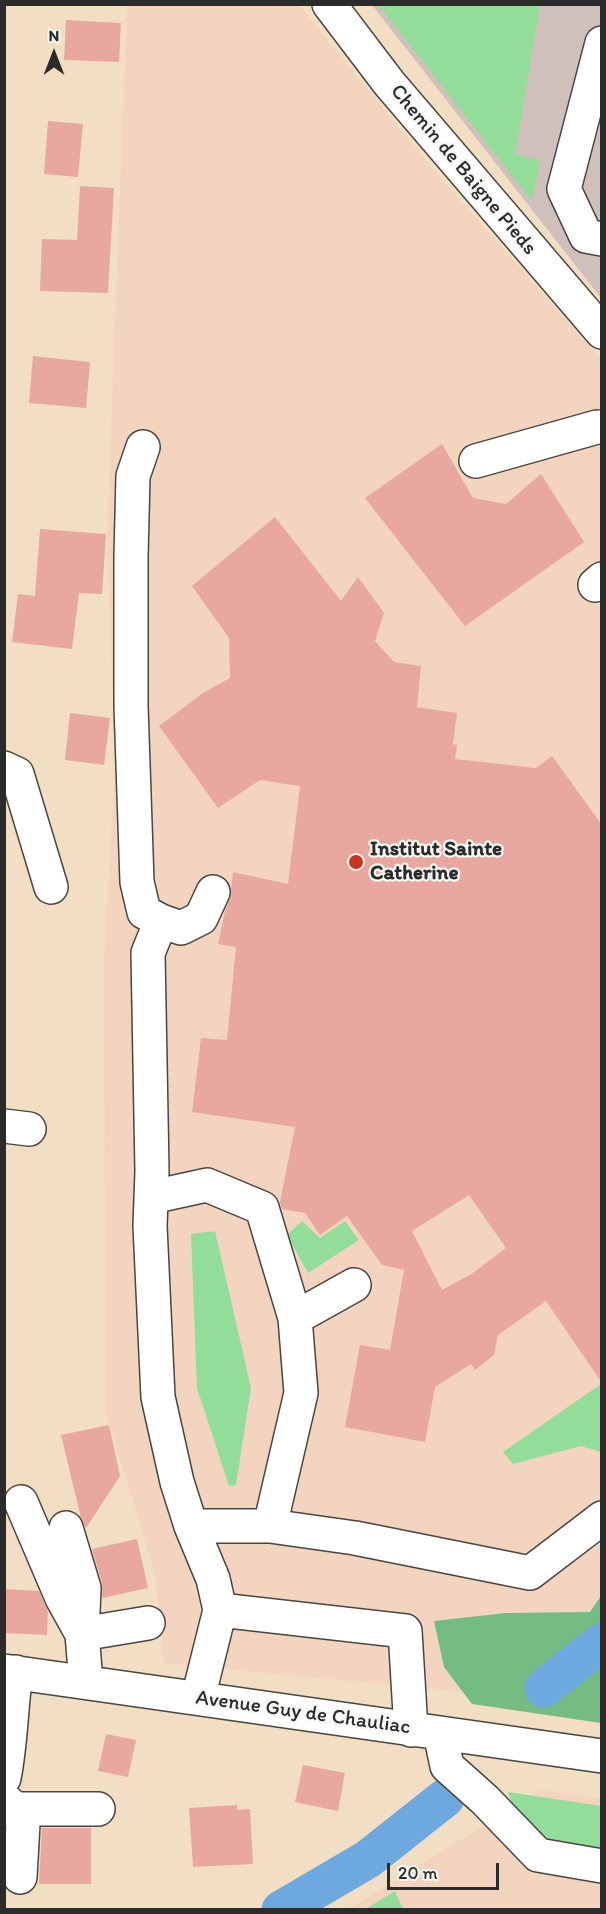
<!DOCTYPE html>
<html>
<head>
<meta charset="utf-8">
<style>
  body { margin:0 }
  #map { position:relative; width:606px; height:1914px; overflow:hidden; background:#f2dec2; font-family:Itim,sans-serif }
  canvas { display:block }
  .frame { position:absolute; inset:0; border:6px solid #2b2b2b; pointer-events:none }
  .north { position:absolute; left:24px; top:24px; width:60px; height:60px; -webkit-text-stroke:4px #f6f6f2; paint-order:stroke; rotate:0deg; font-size:16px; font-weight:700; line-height:24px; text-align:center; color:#2b2b2b }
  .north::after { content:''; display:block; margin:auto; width:21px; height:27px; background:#2b2b2b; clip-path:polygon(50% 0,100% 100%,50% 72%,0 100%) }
  .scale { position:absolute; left:387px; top:1863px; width:112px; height:27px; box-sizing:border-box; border:3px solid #2b2b2b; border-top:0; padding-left:8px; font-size:18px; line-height:21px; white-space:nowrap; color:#2b2b2b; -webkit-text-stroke:4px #f6f6f2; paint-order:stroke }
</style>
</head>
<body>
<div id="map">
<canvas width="606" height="1914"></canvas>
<div class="frame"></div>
<div class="north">N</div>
<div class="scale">20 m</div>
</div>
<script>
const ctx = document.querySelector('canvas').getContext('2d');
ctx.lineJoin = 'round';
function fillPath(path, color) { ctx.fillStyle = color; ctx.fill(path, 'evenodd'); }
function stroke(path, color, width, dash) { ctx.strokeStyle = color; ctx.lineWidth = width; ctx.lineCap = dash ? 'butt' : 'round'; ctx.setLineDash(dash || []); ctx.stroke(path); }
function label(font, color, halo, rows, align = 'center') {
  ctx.font = font + ' Itim,sans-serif'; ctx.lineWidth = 4.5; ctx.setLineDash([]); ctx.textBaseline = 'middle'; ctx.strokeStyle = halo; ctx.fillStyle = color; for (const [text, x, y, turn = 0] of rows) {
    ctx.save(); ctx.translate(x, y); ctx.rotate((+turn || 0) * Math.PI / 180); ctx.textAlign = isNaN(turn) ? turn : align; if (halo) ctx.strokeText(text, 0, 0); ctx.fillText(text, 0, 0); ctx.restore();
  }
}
const built = new Path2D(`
  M 127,5 L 299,5 L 437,174 L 601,359 L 601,1608 L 517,1697 L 164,1663 L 155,1573 L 106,1412 L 104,963 L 115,761 L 107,539 Z
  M 541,1790 L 601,1799 L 601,1909 L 347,1910 Z`);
const industrial = new Path2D(`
  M 372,5 L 601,5 L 601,298 Z`);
const green = new Path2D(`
  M 379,5 L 540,5 L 515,154 L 540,161 L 532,201 Z
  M 302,1221 L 320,1238 L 345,1221 L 359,1240 L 308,1273 L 287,1235 Z
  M 215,1231 L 251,1388 L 236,1485 L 229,1486 L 197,1388 L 191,1234 Z
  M 601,1384 L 601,1452 L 581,1446 L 513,1464 L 503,1452 Z
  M 508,1792 L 601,1806 L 601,1857 L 581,1855 L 548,1839 L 526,1821 L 512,1804 Z
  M 395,1891 L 403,1909 L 366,1909 Z`);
const forest = new Path2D(`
  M 601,1596 L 601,1723 L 472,1704 L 444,1667 L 434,1621 L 506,1613 L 590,1612 Z`);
const canal = new Path2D(`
  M 544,1688 L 602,1642
  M 281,1910 L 368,1859 L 445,1798`);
const building = new Path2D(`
  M 66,20 L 121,23 L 119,62 L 64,60 Z
  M 48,121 L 83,124 L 78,177 L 44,174 Z
  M 80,186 L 114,188 L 108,293 L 40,291 L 42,239 L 77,240 Z
  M 33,356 L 90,362 L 86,408 L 29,403 Z
  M 442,444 L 473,498 L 506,504 L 541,474 L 584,542 L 465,626 L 365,498 Z
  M 275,517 L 341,601 L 358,577 L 384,613 L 375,641 L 394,662 L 421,666 L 417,707 L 457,713 L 453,744 L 457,745 L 455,759 L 536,768 L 552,756 L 602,825 L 602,1383 L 546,1301 L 498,1335 L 494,1355 L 475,1370 L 471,1364 L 435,1387 L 425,1442 L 345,1427 L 360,1345 L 390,1350 L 404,1270 L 382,1265 L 347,1216 L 320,1235 L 305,1213 L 282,1209 L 280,1202 L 295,1127 L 192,1112 L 201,1038 L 227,1040 L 236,947 L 218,944 L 225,911 L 230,899 L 233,872 L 288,884 L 300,786 L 260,780 L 218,808 L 159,726 L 203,693 L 230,678 L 229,638 L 192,586 ZM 469,1195 L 506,1248 L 473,1273 L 442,1290 L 412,1231 Z
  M 40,529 L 106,534 L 102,594 L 79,593 L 72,649 L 12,642 L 18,594 L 35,596 Z
  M 70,713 L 110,718 L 104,765 L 65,760 Z
  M 109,1425 L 120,1476 L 86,1528 L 81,1518 L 61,1435 Z
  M 137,1539 L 148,1588 L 102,1598 L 102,1583 L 92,1549 Z
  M 4,1589 L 39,1591 L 48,1612 L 47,1635 L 4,1633 Z
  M 106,1734 L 136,1740 L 128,1777 L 98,1771 Z
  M 303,1765 L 345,1773 L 338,1811 L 295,1802 Z
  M 237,1805 L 237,1810 L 250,1809 L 253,1864 L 193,1867 L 189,1808 Z
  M 42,1828 L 91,1828 L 91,1884 L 39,1884 Z`);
const minor = new Path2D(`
  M 329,4 L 389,83 L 602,332
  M 602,43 L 564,189 L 586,236 L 602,239
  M 143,447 L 133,476 L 131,556 L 131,706 L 137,882 L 144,912 L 161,921 L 181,928 L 201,918 L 213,892
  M 476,461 L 597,427
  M 595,585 L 602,579
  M 4,768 L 17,774 L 51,887
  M 161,921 L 148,953 L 152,1171 L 150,1226 L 158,1397 L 177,1482 L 191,1526 L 213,1579 L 220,1610 L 405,1631 L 411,1730
  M 4,1126 L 29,1129
  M 152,1197 L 207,1185 L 262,1208 L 295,1318 L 301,1393 L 270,1526
  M 295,1318 L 354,1285
  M 21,1502 L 62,1598 L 82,1634 L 86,1682
  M 191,1526 L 270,1526 L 355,1538 L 530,1573 L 602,1518
  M 66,1528 L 84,1588 L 82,1634 L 148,1623
  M 4,1671 L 602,1756
  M 198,1698 L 220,1610
  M 440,1733 L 447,1766 L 485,1800 L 538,1855 L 602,1866
  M 4,1778 C 11,1743 11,1707 16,1672
  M 4,1799 L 15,1809 L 23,1824 L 20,1877
  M 15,1809 L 98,1809`);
const markers = [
  [356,862,8,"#c8321e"]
];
const streetNames = [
  ["Chemin de Baigne Pieds",463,170,50],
  ["Avenue Guy de Chauliac",303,1713,8]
];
const poiNames = [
  ["Institut Sainte",370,850],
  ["Catherine",370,874]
];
fillPath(built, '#f3d4bf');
fillPath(industrial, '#cfc0bb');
fillPath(green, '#92dd9a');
fillPath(forest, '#75bc82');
stroke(canal, '#6da9de', 39);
fillPath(building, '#e8a89f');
stroke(minor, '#494642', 36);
stroke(minor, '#fff', 33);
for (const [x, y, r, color] of markers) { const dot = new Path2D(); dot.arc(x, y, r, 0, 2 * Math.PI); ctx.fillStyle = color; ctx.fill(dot); stroke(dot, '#f6f6f2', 2); }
label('21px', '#2b2b2b', '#f6f6f2', streetNames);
label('bold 21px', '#2b2b2b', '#f6f6f2', poiNames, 'left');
</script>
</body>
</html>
